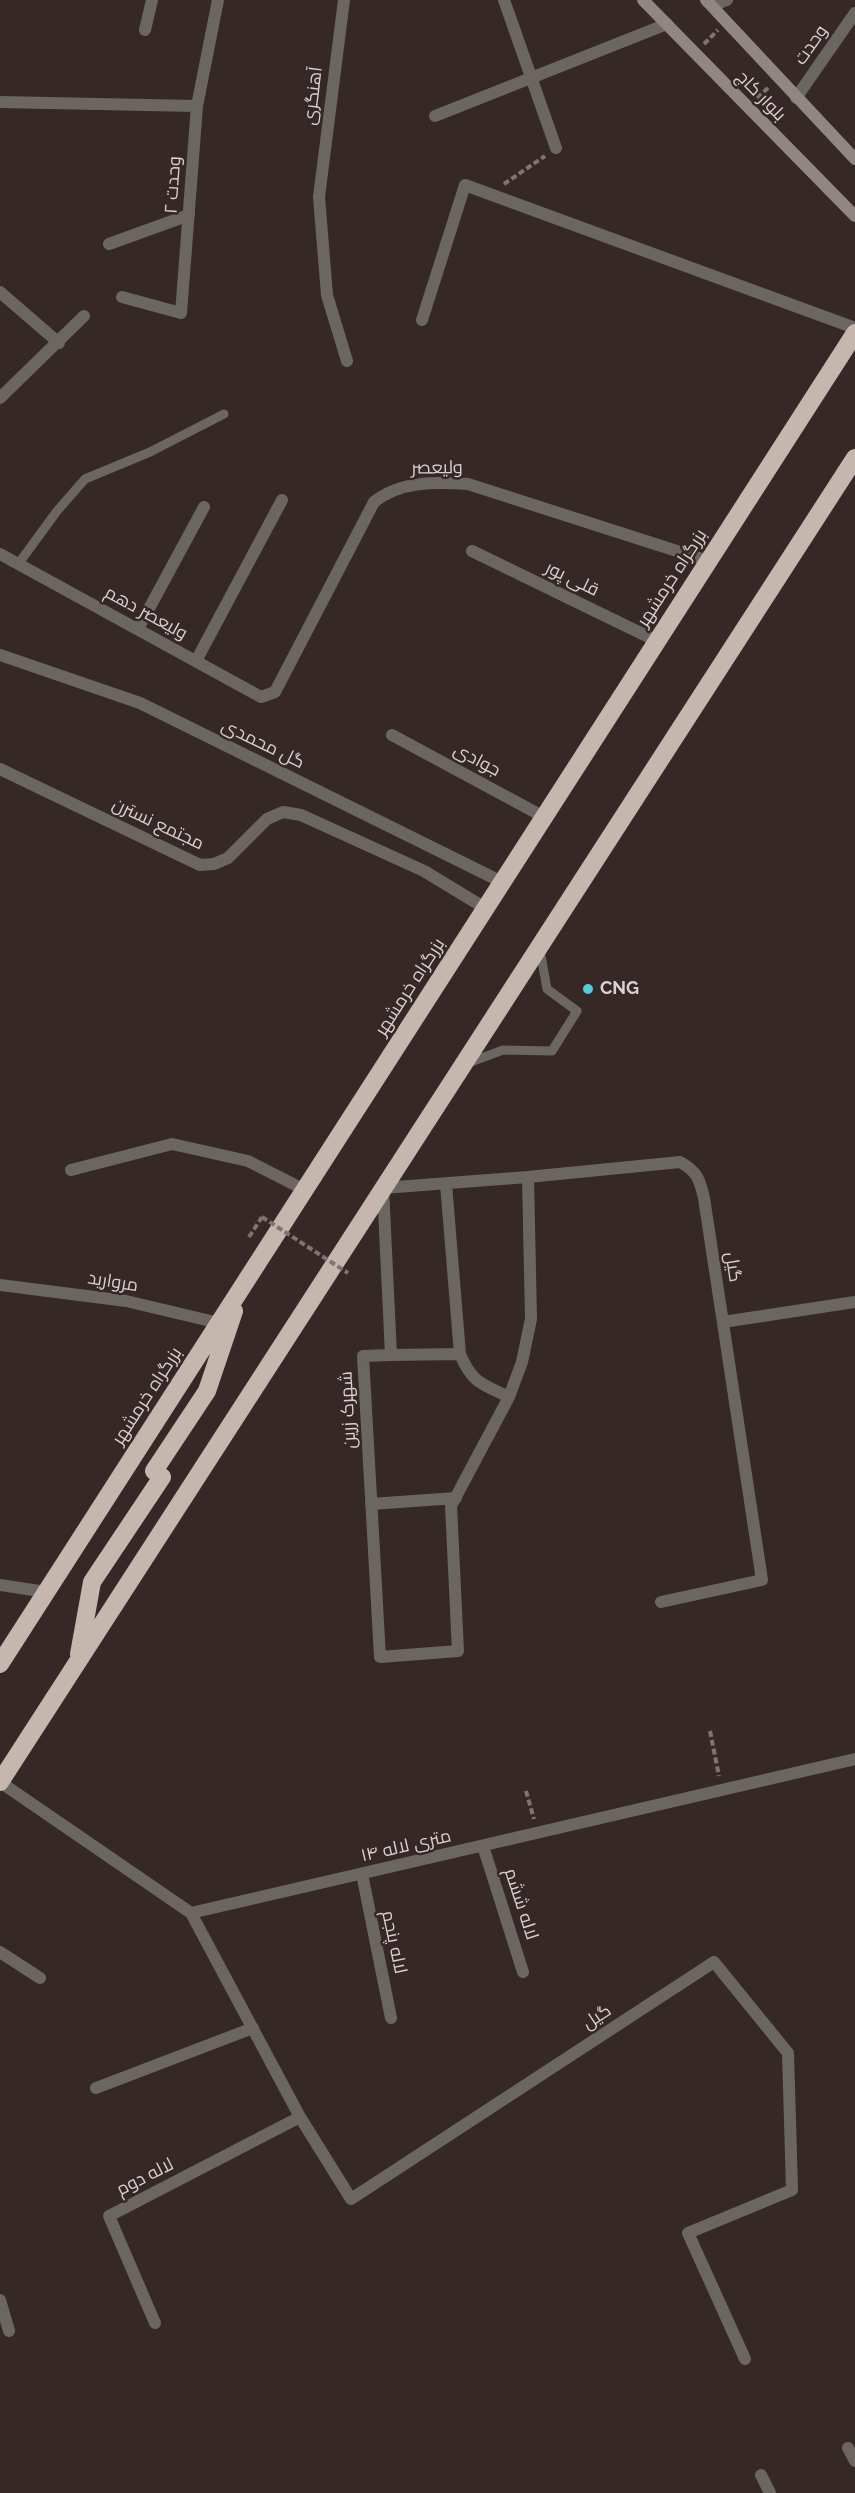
<!DOCTYPE html>
<html>
<head>
<meta charset="utf-8">
<style>
  body { margin:0 }
  canvas { display:block; background:#352827 }
</style>
</head>
<body>
<canvas width="855" height="2493"></canvas>
<script>
const ctx = document.querySelector('canvas').getContext('2d');
ctx.lineJoin = 'round';
function stroke(path, color, width, dash) { ctx.strokeStyle = color; ctx.lineWidth = width; ctx.lineCap = dash ? 'butt' : 'round'; ctx.setLineDash(dash || []); ctx.stroke(path); }
function label(font, color, halo, rows, align = 'center') {
  ctx.font = font + ' Raleway,Cairo,sans-serif'; ctx.lineWidth = 5; ctx.setLineDash([]); ctx.textBaseline = 'middle'; ctx.strokeStyle = halo; ctx.fillStyle = color; for (const [text, x, y, turn = 0] of rows) {
    ctx.save(); ctx.translate(x, y); ctx.rotate((+turn || 0) * Math.PI / 180); ctx.textAlign = isNaN(turn) ? turn : align; if (halo) ctx.strokeText(text, 0, 0); ctx.fillText(text, 0, 0); ctx.restore();
  }
}
const path = new Path2D(`
  M 704,44 L 718,30
  M 757,98 L 769,87
  M 504,184 L 545,156
  M 249,1237 L 262,1217
  M 710,1731 L 719,1776
  M 526,1791 L 534,1819`);
const lane = new Path2D(`
  M 19,563 L 57,511 L 85,479 L 150,452 L 224,414
  M 468,1063 L 503,1050 L 552,1051 L 577,1011 L 547,989 L 540,950`);
const street = new Path2D(`
  M 344,0 L 319,197 L 327,295 L 347,361
  M 504,0 L 556,148
  M 712,6 L 727,0
  M 145,30 L 152,0
  M 796,98 L 855,13
  M 0,102 L 197,106
  M 435,116 L 667,24
  M 109,244 L 189,215
  M 0,292 L 59,343
  M 122,297 L 181,313 L 197,106 L 218,0
  M 422,320 L 465,185 L 855,328
  M 0,398 L 84,316
  M 472,551 L 657,641
  M 0,554 L 261,697 L 275,692 L 374,502 C 400,481 435,482 468,484 L 708,561
  M 138,629 L 204,507
  M 0,655 L 140,703 L 502,882
  M 196,661 L 282,500
  M 392,735 L 544,817
  M 0,769 L 200,865 L 214,864 L 228,858 L 267,819 L 283,812 L 301,815 L 424,871 L 485,908
  M 71,1170 L 172,1144 L 248,1161 L 305,1190
  M 528,1177 L 531,1319 L 522,1362 L 509,1397 L 451,1506 L 458,1651 L 380,1657 L 363,1356 L 391,1355 L 383,1188 L 528,1177 L 680,1162 C 697,1171 700,1180 704,1198 L 762,1580 L 661,1602
  M 446,1184 L 460,1354 C 472,1383 482,1384 509,1397
  M 0,1285 L 126,1301 L 219,1323
  M 723,1322 L 855,1302
  M 391,1355 L 460,1354
  M 371,1504 L 456,1498
  M 0,1585 L 46,1592
  M 0,1782 L 191,1913 L 855,1759
  M 483,1846 L 523,1972
  M 362,1874 L 391,2018
  M 191,1913 L 300,2117 L 351,2199 L 714,1962 L 788,2053 L 792,2190 L 688,2233 L 745,2359
  M 0,1952 L 40,1978
  M 96,2088 L 253,2028
  M 0,2300 L 9,2331
  M 155,2323 L 109,2216 L 300,2117
  M 848,2448 L 855,2461
  M 761,2475 L 770,2493`);
const secondary = new Path2D(`
  M 643,0 L 855,216
  M 706,0 L 855,159`);
const highway = new Path2D(`
  M 154,1471 L 207,1391 L 234,1311
  M 79,1654 L 92,1582 L 162,1477
  M 0,1664 L 855,333
  M 0,1782 L 855,458`);
const pathBridge = new Path2D(`
  M 262,1217 L 348,1273`);
const markers = [
  [588,989,6,"#53cbdb"]
];
const streetNames = [
  ["وحدت",811,45,-55],
  ["آهنگری",313,96,-83],
  ["بلوار کاج",761,96,46],
  ["وحدت ۲",173,185,-86],
  ["ولیعصر",437,468,-1],
  ["بزرگراه خرمشهر",672,578,-57],
  ["قلی پور",572,579,26],
  ["ولیعصر دهم",146,613,29],
  ["گل محمدی",263,744,26],
  ["جوادی",477,760,28],
  ["مجتمع نسترن",158,824,25],
  ["بزرگراه خرمشهر",410,987,-57],
  ["گیل",733,1267,81],
  ["مروارید",113,1282,9],
  ["بزرگراه خرمشهر",147,1396,-57],
  ["شهرک زرین",348,1410,-93],
  ["۱۴ متری لاله",406,1846,-13],
  ["لاله ششم",521,1904,72],
  ["لاله پنجم",394,1942,78],
  ["گیل",597,2017,-33],
  ["لاله دوم",145,2177,-27]
];
const poiNames = [
  ["CNG",600,989]
];
stroke(path, '#7f7473', 4, [6, 3]);
stroke(lane, '#6c6663', 9);
stroke(street, '#6c6663', 12);
stroke(secondary, '#908781', 12);
stroke(highway, '#c5b7ae', 18);
stroke(pathBridge, '#7f7473', 4, [6, 3]);
for (const [x, y, r, color] of markers) { const dot = new Path2D(); dot.arc(x, y, r, 0, 2 * Math.PI); ctx.fillStyle = color; ctx.fill(dot); stroke(dot, '#352827', 2); }
label('18px', '#d9d0cf', '#352827', streetNames);
label('bold 18px', '#d9d0cf', '#352827', poiNames, 'left');
</script>
</body>
</html>
